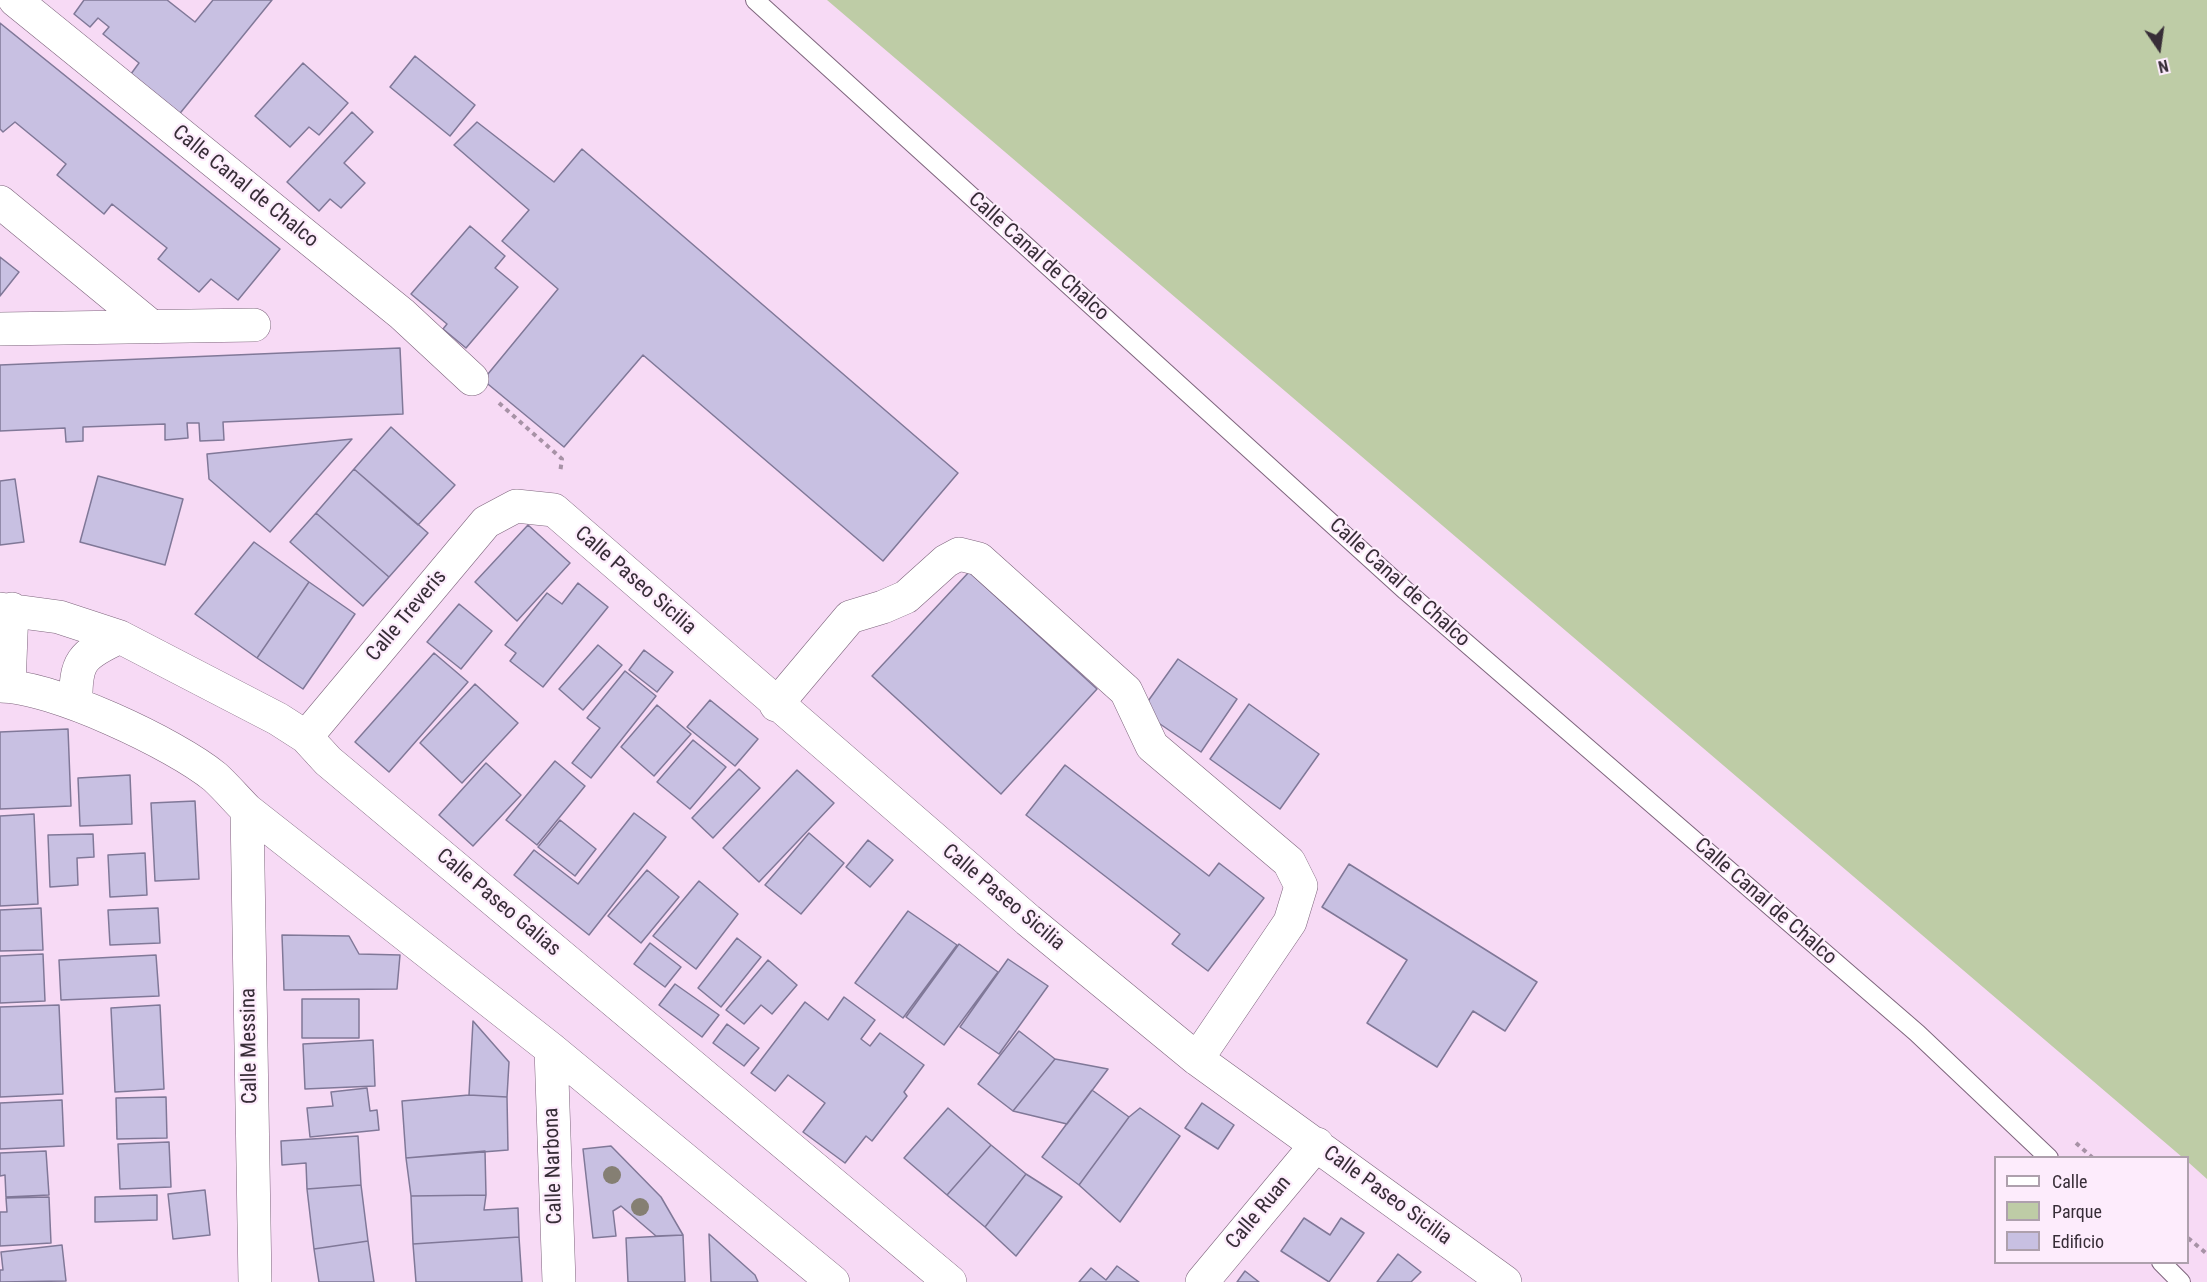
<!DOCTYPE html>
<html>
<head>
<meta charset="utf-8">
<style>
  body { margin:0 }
  #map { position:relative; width:2207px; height:1282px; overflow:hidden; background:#f7daf5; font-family:"Roboto Condensed",sans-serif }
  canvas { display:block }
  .legend { position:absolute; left:1994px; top:1156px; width:195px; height:108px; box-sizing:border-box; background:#fdecfc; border:2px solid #aea0ad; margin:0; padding:8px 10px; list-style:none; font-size:18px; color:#372d37 }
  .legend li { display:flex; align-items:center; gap:12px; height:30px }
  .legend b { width:30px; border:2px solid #aea0ad }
  .north { position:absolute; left:2129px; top:18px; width:60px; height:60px; -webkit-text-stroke:4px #fdecfc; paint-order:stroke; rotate:167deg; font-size:16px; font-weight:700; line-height:24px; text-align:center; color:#372d37 }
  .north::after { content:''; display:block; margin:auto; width:21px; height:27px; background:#372d37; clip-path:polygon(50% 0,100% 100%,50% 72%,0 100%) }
</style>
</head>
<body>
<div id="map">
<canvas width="2207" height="1282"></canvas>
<ul class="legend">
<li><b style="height:8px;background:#fff"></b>Calle</li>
<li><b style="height:16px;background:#becca6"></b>Parque</li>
<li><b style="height:16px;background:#c8c0e2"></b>Edificio</li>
</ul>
<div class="north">N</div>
</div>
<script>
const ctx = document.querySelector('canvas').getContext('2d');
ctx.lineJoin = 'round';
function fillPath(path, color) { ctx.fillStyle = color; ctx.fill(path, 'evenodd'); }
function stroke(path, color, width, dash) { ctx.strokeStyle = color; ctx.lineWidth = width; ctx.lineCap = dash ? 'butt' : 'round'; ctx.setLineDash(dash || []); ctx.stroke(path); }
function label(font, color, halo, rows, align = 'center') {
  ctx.font = font + ' "Roboto Condensed",sans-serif'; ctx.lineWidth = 4.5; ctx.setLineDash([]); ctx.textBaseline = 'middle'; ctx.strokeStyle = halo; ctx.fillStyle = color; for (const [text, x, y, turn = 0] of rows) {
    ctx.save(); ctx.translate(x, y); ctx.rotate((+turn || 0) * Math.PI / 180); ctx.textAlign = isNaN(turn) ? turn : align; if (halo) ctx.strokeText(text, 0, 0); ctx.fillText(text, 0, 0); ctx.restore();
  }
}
const green = new Path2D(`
  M 827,0 L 2207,0 L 2207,1179 L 2188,1162 L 2188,1158 L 2182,1157 Z`);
const building = new Path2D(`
  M 84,0 L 167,0 L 195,22 L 213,0 L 272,0 L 177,117 L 128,78 L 139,63 L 103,34 L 109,27 L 98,18 L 90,27 L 74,14 Z
  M 0,23 L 280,249 L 238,300 L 211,279 L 199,292 L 158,259 L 167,248 L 112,204 L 104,214 L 57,175 L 66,164 L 15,122 L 3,132 L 0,129 Z
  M 415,56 L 475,105 L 450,136 L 390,87 Z
  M 303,63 L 348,103 L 319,135 L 309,127 L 290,147 L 255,116 Z
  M 352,112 L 373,132 L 344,163 L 365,183 L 341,208 L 330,199 L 319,211 L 287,182 Z
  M 477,122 L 554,182 L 582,149 L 958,473 L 883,561 L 643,355 L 564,447 L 483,380 L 558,289 L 502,241 L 529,210 L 454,145 Z
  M 470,226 L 505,256 L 495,268 L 518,287 L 466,348 L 443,329 L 447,324 L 411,294 Z
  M 0,257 L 19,272 L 0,296 Z
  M 400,348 L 403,414 L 223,422 L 224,440 L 200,441 L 199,423 L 187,423 L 188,438 L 165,440 L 165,424 L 83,427 L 83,441 L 66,442 L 65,428 L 0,431 L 0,365 Z
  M 391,427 L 455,485 L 418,525 L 354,469 Z
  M 352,439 L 270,532 L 209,479 L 207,454 Z
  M 354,469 L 428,533 L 389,577 L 316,513 Z
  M 98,476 L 183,499 L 165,565 L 80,542 Z
  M 15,479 L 24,542 L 0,545 L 0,481 Z
  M 316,513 L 389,577 L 363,606 L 290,542 Z
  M 528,525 L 570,563 L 517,621 L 475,582 Z
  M 254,542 L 309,582 L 257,658 L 195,614 Z
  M 969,572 L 1097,689 L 1001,794 L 872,676 Z
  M 309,582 L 355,614 L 303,689 L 257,658 Z
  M 578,583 L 608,607 L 543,687 L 510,661 L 516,653 L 505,645 L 547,593 L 562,604 Z
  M 459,604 L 492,631 L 461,669 L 427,642 Z
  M 598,645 L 622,665 L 583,710 L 559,689 Z
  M 644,650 L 673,672 L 657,692 L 629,670 Z
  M 434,653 L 468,682 L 389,772 L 355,742 Z
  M 1178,659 L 1237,699 L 1201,752 L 1141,711 Z
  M 625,671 L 656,696 L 591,778 L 572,763 L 600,728 L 587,718 Z
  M 475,684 L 518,723 L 462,783 L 420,743 Z
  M 710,700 L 758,739 L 735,766 L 687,727 Z
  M 1249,704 L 1319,754 L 1280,809 L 1210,759 Z
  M 657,705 L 691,734 L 654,776 L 621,747 Z
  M 68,729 L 71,806 L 0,809 L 0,732 Z
  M 693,740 L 726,767 L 690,809 L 657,782 Z
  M 555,761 L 585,786 L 537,845 L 506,820 Z
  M 486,763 L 521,795 L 473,846 L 439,815 Z
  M 1065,765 L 1209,876 L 1219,863 L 1264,898 L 1208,971 L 1172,944 L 1180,934 L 1026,815 Z
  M 739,769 L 760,788 L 713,838 L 692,818 Z
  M 797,770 L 834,803 L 759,882 L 723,848 Z
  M 130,775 L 132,824 L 80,826 L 78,778 Z
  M 195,801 L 199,879 L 155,881 L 151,803 Z
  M 634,813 L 666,837 L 589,935 L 514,875 L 534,850 L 578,884 Z
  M 34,814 L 38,904 L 0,906 L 0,816 Z
  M 560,820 L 596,849 L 575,876 L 538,847 Z
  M 809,833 L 844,863 L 801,914 L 765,885 Z
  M 93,834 L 94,857 L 77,858 L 78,885 L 50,887 L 48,835 Z
  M 868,840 L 893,860 L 870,887 L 846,867 Z
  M 145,853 L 147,895 L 110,897 L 108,855 Z
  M 1349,864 L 1537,982 L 1505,1031 L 1473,1011 L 1437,1067 L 1367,1023 L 1407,960 L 1322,907 Z
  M 647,870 L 679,897 L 641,943 L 608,916 Z
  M 699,881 L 738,914 L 696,969 L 653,936 Z
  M 41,908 L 43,950 L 0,951 L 0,910 Z
  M 158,908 L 160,943 L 110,945 L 108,910 Z
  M 908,911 L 957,945 L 903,1018 L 855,983 Z
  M 282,935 L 349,936 L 359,954 L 400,955 L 397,989 L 284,990 Z
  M 737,938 L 761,957 L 721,1007 L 698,988 Z
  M 650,943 L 681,967 L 665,987 L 634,964 Z
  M 959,944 L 998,972 L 944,1045 L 906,1017 Z
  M 43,954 L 45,1001 L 0,1003 L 0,956 Z
  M 156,955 L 159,996 L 61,1000 L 59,960 Z
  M 1008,959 L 1048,986 L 999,1054 L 960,1027 Z
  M 768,960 L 797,985 L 772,1014 L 761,1005 L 744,1024 L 726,1010 Z
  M 675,984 L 719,1015 L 702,1037 L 659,1005 Z
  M 844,997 L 875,1020 L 861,1039 L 870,1046 L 880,1033 L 924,1065 L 904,1092 L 907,1096 L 872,1141 L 866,1136 L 845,1163 L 803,1132 L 825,1103 L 788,1075 L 775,1091 L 751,1073 L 805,1002 L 828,1020 Z
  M 302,999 L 359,999 L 359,1038 L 302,1038 Z
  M 59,1005 L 63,1094 L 0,1097 L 0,1007 Z
  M 160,1005 L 164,1089 L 115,1092 L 111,1008 Z
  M 473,1021 L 509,1062 L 507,1097 L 469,1095 Z
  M 727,1024 L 759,1048 L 744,1066 L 713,1043 Z
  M 1019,1031 L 1055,1059 L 1013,1111 L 978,1084 Z
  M 373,1040 L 375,1086 L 305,1089 L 303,1044 Z
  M 1055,1059 L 1108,1069 L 1067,1124 L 1013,1111 Z
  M 367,1088 L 370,1111 L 377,1110 L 379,1130 L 310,1137 L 307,1108 L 333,1106 L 331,1092 Z
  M 1092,1090 L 1129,1117 L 1079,1185 L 1042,1157 Z
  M 469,1095 L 507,1097 L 508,1150 L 406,1158 L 402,1101 Z
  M 166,1097 L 167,1138 L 117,1139 L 116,1098 Z
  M 62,1100 L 64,1146 L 0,1149 L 0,1103 Z
  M 1202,1103 L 1234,1125 L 1218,1149 L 1185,1128 Z
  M 948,1108 L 991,1145 L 947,1195 L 904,1158 Z
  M 1140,1108 L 1180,1136 L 1120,1222 L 1079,1185 L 1129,1117 Z
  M 358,1136 L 361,1185 L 307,1189 L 306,1163 L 282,1165 L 281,1141 Z
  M 169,1142 L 171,1187 L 120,1189 L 118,1144 Z
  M 991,1145 L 1026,1174 L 985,1227 L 947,1195 Z
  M 611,1146 L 661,1197 L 683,1235 L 656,1236 L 621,1206 L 613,1211 L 616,1236 L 593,1238 L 583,1149 Z
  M 46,1151 L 49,1195 L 6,1197 L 5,1175 L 0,1176 L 0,1153 Z
  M 485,1151 L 486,1195 L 411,1196 L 406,1158 Z
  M 1026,1174 L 1062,1197 L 1016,1256 L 985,1227 Z
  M 361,1185 L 368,1241 L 314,1249 L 307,1189 Z
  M 205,1190 L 210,1235 L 173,1239 L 168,1194 Z
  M 157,1195 L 157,1220 L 95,1222 L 95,1197 Z
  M 486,1195 L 484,1210 L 518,1208 L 519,1237 L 413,1244 L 411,1196 Z
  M 49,1197 L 51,1243 L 0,1246 L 0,1212 L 7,1212 L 6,1198 Z
  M 1304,1218 L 1330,1235 L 1341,1218 L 1364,1233 L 1329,1282 L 1281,1251 Z
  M 709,1234 L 755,1275 L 758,1282 L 711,1282 Z
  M 683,1235 L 685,1282 L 628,1282 L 626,1238 Z
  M 519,1237 L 522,1282 L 416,1282 L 413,1244 Z
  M 368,1241 L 374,1282 L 319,1282 L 314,1249 Z
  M 62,1245 L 66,1281 L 0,1282 L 0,1270 L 3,1270 L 1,1252 Z
  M 1398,1254 L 1421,1272 L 1411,1282 L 1377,1282 Z
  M 1117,1266 L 1139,1282 L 1079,1282 L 1091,1268 L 1106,1280 Z
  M 1245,1271 L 1259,1282 L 1237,1282 Z`);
const path = new Path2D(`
  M 499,403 L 562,459 L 560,473
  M 2076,1143 L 2093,1158
  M 2188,1238 L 2207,1254`);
const service = new Path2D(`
  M 755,0 L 1406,591 L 1917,1033 L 2049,1158
  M 2161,1262 L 2181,1282`);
const minor = new Path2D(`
  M 15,0 L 402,314 L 472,379
  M 0,202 L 152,327
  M 0,329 L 254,325
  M 0,609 L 59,617 L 120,637 L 278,719 L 306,737 L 328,761 L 950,1282
  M 0,686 C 52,686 175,744 215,777 C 226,787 236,799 247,810 L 551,1049 L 833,1282
  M 9,686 L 12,609
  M 76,704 C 75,661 81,655 120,637
  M 776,705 L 850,617 L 883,607 L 906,597 L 946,561 L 959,554 L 979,559 L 1126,691 L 1152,746 L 1289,862 L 1301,886 L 1290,922 L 1197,1059
  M 306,737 L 486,522 L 516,506 L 554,510 L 1028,920 L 1197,1059 L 1505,1282
  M 247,810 L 255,1282
  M 551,1049 L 559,1282
  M 1202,1282 L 1317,1144`);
const trees = [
  [612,1175],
  [640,1207]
];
const streetNames = [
  ["Calle Canal de Chalco",245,187,39],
  ["Calle Canal de Chalco",1038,257,42],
  ["Calle Paseo Sicilia",635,581,41],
  ["Calle Canal de Chalco",1399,583,42],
  ["Calle Treveris",407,616,-50],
  ["Calle Paseo Sicilia",1003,898,40],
  ["Calle Canal de Chalco",1765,902,41],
  ["Calle Paseo Galias",498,903,40],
  ["Calle Messina",250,1046,-91],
  ["Calle Narbona",554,1166,-92],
  ["Calle Paseo Sicilia",1387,1196,36],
  ["Calle Ruan",1259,1213,-50]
];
fillPath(green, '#becca6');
fillPath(building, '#c8c0e2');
stroke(building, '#807898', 1.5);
stroke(service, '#7e657d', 20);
stroke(minor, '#7e657d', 34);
stroke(path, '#a792a6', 4, [4.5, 4.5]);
stroke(service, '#fff', 18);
stroke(minor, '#fff', 33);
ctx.fillStyle = '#857f73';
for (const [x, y] of trees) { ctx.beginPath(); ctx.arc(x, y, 9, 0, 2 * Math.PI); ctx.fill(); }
label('21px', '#372d37', '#fdecfc', streetNames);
</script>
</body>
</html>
